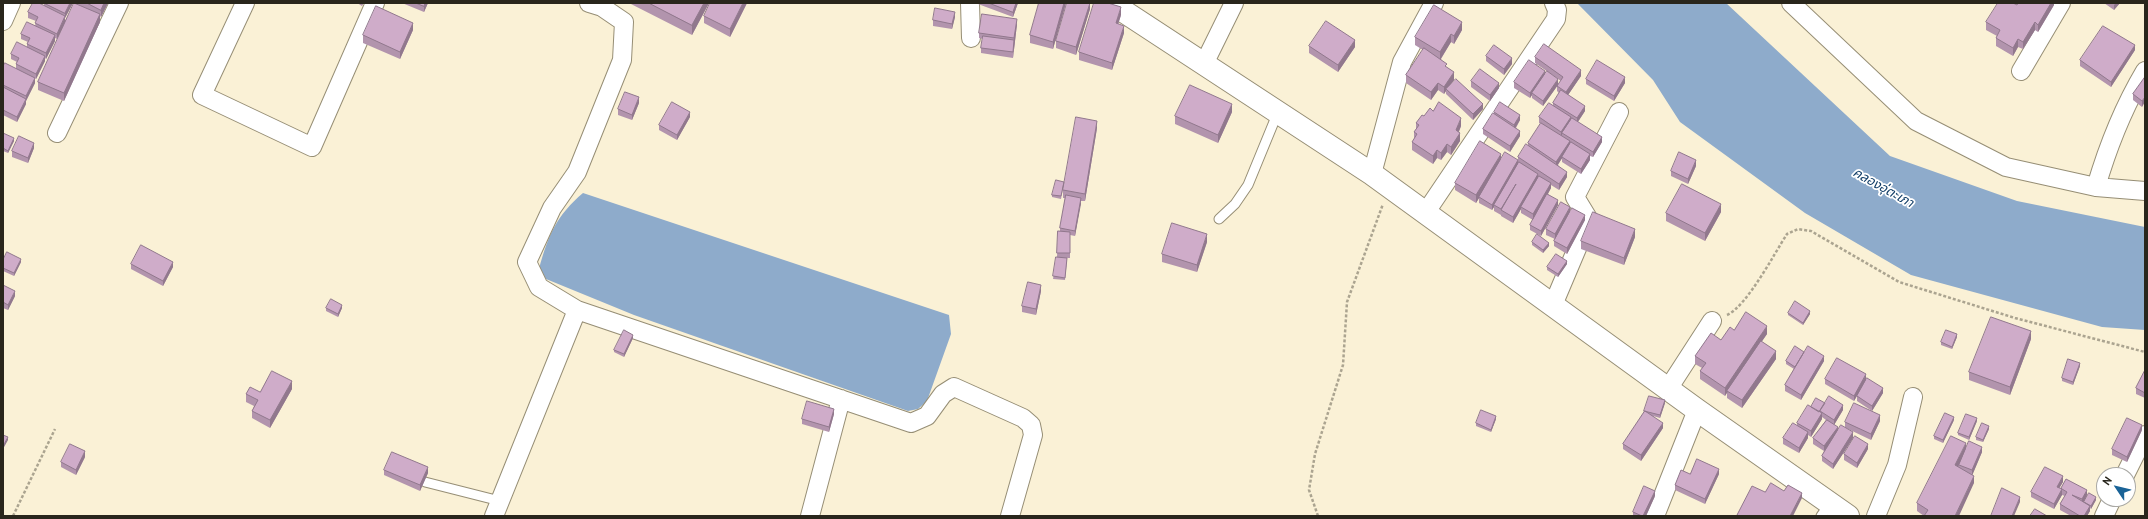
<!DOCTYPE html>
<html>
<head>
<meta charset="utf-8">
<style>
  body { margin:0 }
  #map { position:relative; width:2148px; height:519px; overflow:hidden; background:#faf1d6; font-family:"PT Sans",sans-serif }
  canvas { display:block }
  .frame { position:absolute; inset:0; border:4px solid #29261c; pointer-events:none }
  .north { position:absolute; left:2096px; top:467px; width:40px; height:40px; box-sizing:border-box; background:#fff; border:1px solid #a9a8a4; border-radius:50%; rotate:305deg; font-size:11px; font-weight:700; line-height:16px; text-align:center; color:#29261c }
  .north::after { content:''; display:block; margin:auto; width:14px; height:18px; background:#1a6397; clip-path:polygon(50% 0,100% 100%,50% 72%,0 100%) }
</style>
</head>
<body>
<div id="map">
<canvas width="2148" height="519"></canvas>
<div class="frame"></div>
<div class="north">N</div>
</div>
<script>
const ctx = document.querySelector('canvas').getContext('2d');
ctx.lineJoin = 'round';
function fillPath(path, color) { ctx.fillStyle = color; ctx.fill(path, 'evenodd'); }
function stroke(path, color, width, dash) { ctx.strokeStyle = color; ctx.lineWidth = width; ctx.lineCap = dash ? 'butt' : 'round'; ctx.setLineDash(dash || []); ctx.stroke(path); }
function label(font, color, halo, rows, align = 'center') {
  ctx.font = font + ' "PT Sans","Noto Sans Thai",sans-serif'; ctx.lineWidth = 3.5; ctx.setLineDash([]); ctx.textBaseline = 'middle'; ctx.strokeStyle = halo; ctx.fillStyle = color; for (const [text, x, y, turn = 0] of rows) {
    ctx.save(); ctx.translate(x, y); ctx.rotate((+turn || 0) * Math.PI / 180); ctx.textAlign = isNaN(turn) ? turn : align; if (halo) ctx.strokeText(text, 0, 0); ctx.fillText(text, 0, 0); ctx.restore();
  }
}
const water = new Path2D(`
  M 1577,3 L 1726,3 L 1890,156 L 2017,201 L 2145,227 L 2145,330 L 2102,327 L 1911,275 L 1805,213 L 1680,122 L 1653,80 Z
  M 583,193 L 949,315 L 951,334 L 927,401 L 918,409 L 908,411 L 634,315 L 546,279 L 539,269 C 548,235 557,215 583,193 Z`);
const path = new Path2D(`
  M 1727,315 C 1747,306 1774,254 1787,234 L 1798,229 L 1811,231 L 1899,282 L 2015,318 L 2145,352
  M 13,516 L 55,429
  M 1318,516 L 1309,490 L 1315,454 L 1343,365 L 1347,302 L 1383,204`);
const service = new Path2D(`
  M 1219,219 L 1235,204 L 1248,185 L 1278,112
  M 425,482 L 500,501
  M 1821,516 L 1830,503`);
const minor = new Path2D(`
  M 245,3 L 202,95 L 312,147 L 375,3
  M 589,3 L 602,7 L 624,22 L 622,60 L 577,172 L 552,208 L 527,262 L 539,287 L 577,310 L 911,423 L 927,416 L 943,394 L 954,387 L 1023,418 L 1031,425 L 1033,435 L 1010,516
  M 970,3 L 971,38
  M 1791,3 L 1916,121 L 2006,167 L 2096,187 L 2145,191
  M 3,21 L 11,3
  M 1204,64 L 1234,3
  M 2021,71 L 2061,3
  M 57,133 L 119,3
  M 1372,174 L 1402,62 L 1434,3
  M 2096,187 C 2108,146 2123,108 2145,71
  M 1426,212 L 1556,19 L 1557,10 L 1554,3
  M 1553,305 L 1589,220 L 1575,197 L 1619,112
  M 1668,389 L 1712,321
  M 2125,475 L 2145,435
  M 494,516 L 577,310
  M 810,516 L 841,399
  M 1655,516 L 1697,410
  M 1876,516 L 1897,465 L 1913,397
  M 2104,516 L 2112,499`);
const tertiary = new Path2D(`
  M 1111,3 L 1372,174 L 1697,410 L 1848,516`);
const wall = new Path2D(`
  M 44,3 L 73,3 L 65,18 L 65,21 L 76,3 L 108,3 L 101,17 L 100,16 L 100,22 L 64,101 L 38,90 L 38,82 L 64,26 L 57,39 L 55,38 L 55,41 L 46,59 L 45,58 L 45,61 L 36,79 L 35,78 L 35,83 L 26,101 L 26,104 L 17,122 L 3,115 L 3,67 L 16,69 L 16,64 L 17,62 L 11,59 L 11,54 L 27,47 L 27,44 L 28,42 L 21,39 L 21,34 L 35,26 L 36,21 L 28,18 L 28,12 L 44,6 Z
  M 357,3 L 364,3 L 362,6 Z
  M 402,3 L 428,3 L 424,12 Z
  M 629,3 L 709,3 L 692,35 Z
  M 747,3 L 730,37 L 704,23 L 704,16 Z
  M 978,3 L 1018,3 L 1013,17 L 978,4 Z
  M 1039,3 L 1066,3 L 1053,49 L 1030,43 L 1030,35 Z
  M 1090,3 L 1090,9 L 1076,55 L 1056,48 L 1056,41 Z
  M 2054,3 L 2054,5 L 2038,32 L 2035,30 L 2023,49 L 2018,47 L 2013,56 L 1996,46 L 1996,38 L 1997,36 L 1986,30 L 1986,22 L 2017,5 Z
  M 2104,3 L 2120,3 L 2114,10 Z
  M 1121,15 L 1118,24 L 1124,33 L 1112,70 L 1079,60 L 1079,52 Z
  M 955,17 L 952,29 L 933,26 L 933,20 Z
  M 1017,24 L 1013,58 L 981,53 L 981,48 L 983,39 L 979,38 L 979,33 Z
  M 413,30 L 400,59 L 363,43 L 363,35 Z
  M 1462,30 L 1454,44 L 1451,42 L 1441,59 L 1447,68 L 1454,80 L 1450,85 L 1483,109 L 1473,120 L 1446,94 L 1446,91 L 1444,94 L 1438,90 L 1431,100 L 1406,83 L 1406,75 L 1423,50 L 1415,45 L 1415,37 Z
  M 1309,46 L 1355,47 L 1338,72 L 1309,53 Z
  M 2135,50 L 2111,87 L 2080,66 L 2080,60 Z
  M 1486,56 L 1512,64 L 1504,75 L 1486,61 Z
  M 1535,57 L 1581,76 L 1568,95 L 1585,111 L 1578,122 L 1602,142 L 1593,157 L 1590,156 L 1590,160 L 1581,174 L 1562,162 L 1562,158 L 1558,165 L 1567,177 L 1559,190 L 1551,185 L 1551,188 L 1548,194 L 1558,205 L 1541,236 L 1530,230 L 1530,225 L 1533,220 L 1521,213 L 1521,209 L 1513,223 L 1501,216 L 1501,214 L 1501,215 L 1494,211 L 1494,207 L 1492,210 L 1479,203 L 1479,198 L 1476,203 L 1455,190 L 1455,183 L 1501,160 L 1518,160 L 1518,157 L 1528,145 L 1528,143 L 1541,123 L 1539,123 L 1539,117 L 1553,105 L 1553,103 L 1559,93 L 1557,91 L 1557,86 L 1543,106 L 1532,98 L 1532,95 L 1530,98 L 1514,88 L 1514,82 L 1545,74 L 1558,85 L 1561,81 L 1535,63 Z
  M 2145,77 L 2142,107 L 2133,100 L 2133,94 Z
  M 1586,79 L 1625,83 L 1614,101 L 1586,84 Z
  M 1471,81 L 1499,88 L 1490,101 L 1471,87 Z
  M 639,103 L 632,120 L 618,115 L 618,109 Z
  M 1433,111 L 1461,126 L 1459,132 L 1460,141 L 1451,155 L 1447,152 L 1441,160 L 1437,158 L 1433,164 L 1412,150 L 1412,142 L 1414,139 L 1414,132 L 1416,129 L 1416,123 L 1424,116 Z
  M 1232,112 L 1218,143 L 1175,124 L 1175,116 Z
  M 1494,112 L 1520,120 L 1516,128 L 1520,136 L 1510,152 L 1483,134 L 1483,129 L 1494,113 Z
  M 690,117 L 677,140 L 659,130 L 659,125 Z
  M 1097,128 L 1085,201 L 1081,201 L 1075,236 L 1070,235 L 1070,258 L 1067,258 L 1067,261 L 1065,280 L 1053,279 L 1057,257 L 1058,231 L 1060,231 L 1060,228 L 1065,198 L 1063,198 L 1063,190 Z
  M 3,133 L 14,141 L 8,153 L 3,151 Z
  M 34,148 L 28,163 L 12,157 L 12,151 Z
  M 1696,166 L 1688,184 L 1671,176 L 1671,171 Z
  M 1064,184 L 1061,199 L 1052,197 L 1052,195 Z
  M 1570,211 L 1585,220 L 1567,254 L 1554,246 L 1554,241 L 1555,239 L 1546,235 L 1546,229 Z
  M 1721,212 L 1705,241 L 1666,221 L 1666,213 Z
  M 1635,237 L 1624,265 L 1581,249 L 1581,241 Z
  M 1207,242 L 1197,272 L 1162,262 L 1162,254 Z
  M 1532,242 L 1549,246 L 1543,253 L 1532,245 Z
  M 3,260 L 21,262 L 14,276 L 3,271 Z
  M 131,264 L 173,267 L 163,286 L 131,269 Z
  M 1567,264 L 1558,277 L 1547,270 L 1547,267 Z
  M 3,285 L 15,296 L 8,310 L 3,308 Z
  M 1041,291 L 1036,315 L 1022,312 L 1022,306 Z
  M 326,308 L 342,308 L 338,317 L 326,311 Z
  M 1788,313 L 1810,314 L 1803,325 L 1788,315 Z
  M 1734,330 L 1767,334 L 1761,342 L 1776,359 L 1742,408 L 1727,398 L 1727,391 L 1725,396 L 1700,379 L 1700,371 L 1702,368 L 1695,364 L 1695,356 L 1721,340 Z
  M 1957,337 L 1952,349 L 1941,345 L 1941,342 Z
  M 633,338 L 624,357 L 614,352 L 614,350 Z
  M 2031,339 L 2010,395 L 1969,380 L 1969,372 Z
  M 1804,352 L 1824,361 L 1801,400 L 1785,391 L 1785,385 L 1794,369 L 1786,364 L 1786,361 Z
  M 2080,366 L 2073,385 L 2062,381 L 2062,378 Z
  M 2145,370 L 2145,398 L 2136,394 L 2136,388 Z
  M 1825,379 L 1866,380 L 1883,393 L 1872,411 L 1857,401 L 1857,396 L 1854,401 L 1825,384 Z
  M 292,389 L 270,428 L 252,418 L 252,411 L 254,406 L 246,402 L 246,394 L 260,392 Z
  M 1665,403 L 1660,418 L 1653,416 L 1663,428 L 1641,461 L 1623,449 L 1623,444 L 1644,412 L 1644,411 Z
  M 1825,403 L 1843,410 L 1834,425 L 1838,430 L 1845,427 L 1845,422 L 1880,421 L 1871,440 L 1846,428 L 1853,438 L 1833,469 L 1822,461 L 1822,456 L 1824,451 L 1813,444 L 1813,438 L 1826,420 L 1822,417 L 1822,419 L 1811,437 L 1808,435 L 1808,438 L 1799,453 L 1783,444 L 1783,438 L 1797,425 L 1797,423 Z
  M 834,414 L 829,432 L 802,424 L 802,419 Z
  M 1496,419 L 1491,432 L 1476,426 L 1476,423 Z
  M 1954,420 L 1943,443 L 1934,439 L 1934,436 Z
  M 1977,421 L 1969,440 L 1958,435 L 1958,433 Z
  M 1989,429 L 1983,442 L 1976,440 L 1976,437 Z
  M 2142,430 L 2127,462 L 2112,455 L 2112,449 Z
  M 1966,448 L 1982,452 L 1972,475 L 1974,483 L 1924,516 L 1917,511 L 1917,503 Z
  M 1868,449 L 1857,468 L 1844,460 L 1844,454 Z
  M 85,457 L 76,475 L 61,467 L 61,462 Z
  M 384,470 L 428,473 L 420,491 L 384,475 Z
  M 1690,474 L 1719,474 L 1705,504 L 1675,490 L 1675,485 Z
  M 2063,482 L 2059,488 L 2061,489 L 2061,488 L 2087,495 L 2084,502 L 2096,500 L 2091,509 L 2090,508 L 2090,511 L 2087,516 L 2071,516 L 2060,510 L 2060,504 L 2065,496 L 2062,495 L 2054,509 L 2031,497 L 2031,492 Z
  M 1655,496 L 1646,516 L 1633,516 L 1633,512 Z`);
const shadedWall = new Path2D(`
  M 70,3 L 73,3 L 65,18 L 65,22 L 57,39 L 57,34 L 65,17 L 65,13 Z
  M 104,3 L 108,3 L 101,17 L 101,10 Z
  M 425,3 L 428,3 L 424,12 L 424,6 Z
  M 704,3 L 709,3 L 692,35 L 692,25 Z
  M 743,3 L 747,3 L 730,37 L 730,29 Z
  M 1016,3 L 1018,3 L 1013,17 L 1013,12 Z
  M 1064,3 L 1066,3 L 1053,49 L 1053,42 Z
  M 1090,3 L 1090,9 L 1076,55 L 1076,47 Z
  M 2051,3 L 2054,3 L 2054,5 L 2038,32 L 2038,25 Z
  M 2116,3 L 2120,3 L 2114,10 L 2114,5 Z
  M 1121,7 L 1121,15 L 1116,31 L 1116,23 Z
  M 955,12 L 955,17 L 952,29 L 952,24 Z
  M 100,14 L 100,22 L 64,101 L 64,93 Z
  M 1017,19 L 1017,24 L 1013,58 L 1014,38 Z
  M 1462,22 L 1462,30 L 1454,44 L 1454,36 Z
  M 2035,22 L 2035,30 L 2023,49 L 2023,42 Z
  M 413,23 L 413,30 L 400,59 L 400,52 Z
  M 1124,26 L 1124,33 L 1112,70 L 1112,63 Z
  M 1451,34 L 1451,42 L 1440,60 L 1440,52 Z
  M 55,35 L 55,41 L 46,59 L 46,53 Z
  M 2018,39 L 2018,47 L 2013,56 L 2013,48 Z
  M 1355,40 L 1355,47 L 1338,72 L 1338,65 Z
  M 2135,45 L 2135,50 L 2111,87 L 2111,82 Z
  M 45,56 L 45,61 L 36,79 L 36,74 Z
  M 1512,58 L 1512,64 L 1504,75 L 1504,69 Z
  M 1581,70 L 1581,76 L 1566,98 L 1566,92 Z
  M 1545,71 L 1545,76 L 1532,93 L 1532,95 L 1530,98 L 1530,93 Z
  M 1454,72 L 1454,80 L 1447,90 L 1446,89 L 1446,91 L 1444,94 L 1444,87 Z
  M 1625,77 L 1625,83 L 1614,101 L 1614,96 Z
  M 35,78 L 35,83 L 26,101 L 26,104 L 17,122 L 17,117 L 26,100 L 26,96 Z
  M 1558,79 L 1558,85 L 1543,106 L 1543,101 Z
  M 1438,83 L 1438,90 L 1431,100 L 1431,92 Z
  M 1499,83 L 1499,88 L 1490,101 L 1490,95 Z
  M 639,97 L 639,103 L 632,120 L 632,115 Z
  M 2145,97 L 2145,102 L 2142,107 L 2142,101 Z
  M 1232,104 L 1232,112 L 1218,143 L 1218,135 Z
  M 1483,104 L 1483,109 L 1473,120 L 1473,114 Z
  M 1585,106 L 1585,111 L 1577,123 L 1577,118 Z
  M 690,112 L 690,117 L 677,140 L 677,135 Z
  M 1520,115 L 1520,120 L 1514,130 L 1514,125 Z
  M 1571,117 L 1571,122 L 1562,133 L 1562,135 L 1561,137 L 1561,132 Z
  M 1461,118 L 1461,126 L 1456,138 L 1456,130 Z
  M 1097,121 L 1097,128 L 1085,201 L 1085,194 Z
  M 1520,131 L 1520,136 L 1510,152 L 1510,146 Z
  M 1460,133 L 1460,141 L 1451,155 L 1451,147 Z
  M 1602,137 L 1602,142 L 1593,157 L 1593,152 Z
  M 14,138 L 14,141 L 8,153 L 8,151 Z
  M 1570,141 L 1570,147 L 1556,167 L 1556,162 Z
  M 34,143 L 34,148 L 28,163 L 28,158 Z
  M 1447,144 L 1447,152 L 1441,160 L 1441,153 Z
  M 1437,150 L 1437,158 L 1433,164 L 1433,156 Z
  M 1501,154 L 1501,162 L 1476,203 L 1476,195 Z
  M 1590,154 L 1590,160 L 1581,174 L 1581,169 Z
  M 1518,160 L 1518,165 L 1494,205 L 1494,207 L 1492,210 L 1492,205 Z
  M 1696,160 L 1696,166 L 1688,184 L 1688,179 Z
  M 1567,172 L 1567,177 L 1559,190 L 1559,184 Z
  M 1538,174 L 1538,179 L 1521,207 L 1521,209 L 1513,223 L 1513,217 Z
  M 1551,183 L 1551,188 L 1533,220 L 1533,214 Z
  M 1081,198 L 1081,204 L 1075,236 L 1075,231 Z
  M 1558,200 L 1558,205 L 1541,236 L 1541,231 Z
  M 1721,204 L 1721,212 L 1705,241 L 1705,233 Z
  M 1570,207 L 1570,213 L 1555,240 L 1555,234 Z
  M 1585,215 L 1585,220 L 1567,254 L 1567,248 Z
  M 1635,229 L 1635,237 L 1624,265 L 1624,258 Z
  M 1207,234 L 1207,242 L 1197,272 L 1197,265 Z
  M 1549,243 L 1549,246 L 1543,253 L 1543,250 Z
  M 21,259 L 21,262 L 14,276 L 14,273 Z
  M 1567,261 L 1567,264 L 1558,277 L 1558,274 Z
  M 173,262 L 173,267 L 163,286 L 163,281 Z
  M 1041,285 L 1041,291 L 1036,315 L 1036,309 Z
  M 15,291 L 15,296 L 8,310 L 8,305 Z
  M 342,305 L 342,308 L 338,317 L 338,314 Z
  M 1810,311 L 1810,314 L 1803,325 L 1803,323 Z
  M 1767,326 L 1767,334 L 1725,396 L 1725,388 Z
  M 2031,331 L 2031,339 L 2010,395 L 2010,387 Z
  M 1957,334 L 1957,337 L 1952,349 L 1952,347 Z
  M 633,335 L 633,338 L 624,357 L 624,354 Z
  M 1776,351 L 1776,359 L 1742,408 L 1742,400 Z
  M 1824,356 L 1824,361 L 1801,400 L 1801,395 Z
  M 2080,363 L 2080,366 L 2073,385 L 2073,382 Z
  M 1866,374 L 1866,380 L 1854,401 L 1854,396 Z
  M 292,381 L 292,389 L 270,428 L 270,420 Z
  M 1883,388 L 1883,393 L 1872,411 L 1872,406 Z
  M 1665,400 L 1665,403 L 1660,418 L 1660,415 Z
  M 1843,405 L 1843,410 L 1834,425 L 1834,420 Z
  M 834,409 L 834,414 L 829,432 L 829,427 Z
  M 1822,413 L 1822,419 L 1811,437 L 1811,431 Z
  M 1880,415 L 1880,421 L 1871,440 L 1871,434 Z
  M 1496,416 L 1496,419 L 1491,432 L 1491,430 Z
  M 1954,417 L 1954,420 L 1943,443 L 1943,440 Z
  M 1977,418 L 1977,421 L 1969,440 L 1969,437 Z
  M 1663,423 L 1663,428 L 1641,461 L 1641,455 Z
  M 2142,425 L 2142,430 L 2127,462 L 2127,457 Z
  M 1989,426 L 1989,429 L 1983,442 L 1983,440 Z
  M 1838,427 L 1838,433 L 1824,451 L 1824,446 Z
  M 1808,432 L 1808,438 L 1799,453 L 1799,448 Z
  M 1853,432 L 1853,438 L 1833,469 L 1833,464 Z
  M 8,437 L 8,440 L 3,449 L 3,446 Z
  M 1966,443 L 1966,450 L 1955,473 L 1955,465 Z
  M 1868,444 L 1868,449 L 1857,468 L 1857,463 Z
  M 1982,447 L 1982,452 L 1972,476 L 1972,470 Z
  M 85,451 L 85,457 L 76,475 L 76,470 Z
  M 428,467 L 428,473 L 420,491 L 420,485 Z
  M 1719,469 L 1719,474 L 1705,504 L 1705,499 Z
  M 1974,476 L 1974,483 L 1959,516 L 1955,516 Z
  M 2063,476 L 2063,482 L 2057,492 L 2057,487 Z
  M 2062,489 L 2062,495 L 2054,509 L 2054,504 Z
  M 2087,490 L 2087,495 L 2082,505 L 2082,499 Z
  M 1655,491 L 1655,496 L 1646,516 L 1643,516 Z
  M 1802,493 L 1802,498 L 1793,516 L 1790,516 Z
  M 2020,497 L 2020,502 L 2014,516 L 2012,516 Z
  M 2096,497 L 2096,500 L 2091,509 L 2091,506 Z
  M 2090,506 L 2090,511 L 2087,516 L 2084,516 Z`);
const building = new Path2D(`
  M 33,3 L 39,3 L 65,16 L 57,34 L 35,23 L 38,17 L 28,12 Z
  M 44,3 L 70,3 L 65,13 Z
  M 74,3 L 100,14 L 64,93 L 38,82 Z
  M 87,3 L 104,3 L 101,10 Z
  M 416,3 L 425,3 L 424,6 Z
  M 649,3 L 704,3 L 692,25 Z
  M 710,3 L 743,3 L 730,29 L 704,16 Z
  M 989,3 L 1016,3 L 1013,12 Z
  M 1039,3 L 1064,3 L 1053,42 L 1030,35 Z
  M 1067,3 L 1090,3 L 1076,47 L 1056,41 Z
  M 1094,3 L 1108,3 L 1121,7 L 1116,23 L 1124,26 L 1112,63 L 1079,52 Z
  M 1998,3 L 2013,3 L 2017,5 L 2018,3 L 2051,3 L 2038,25 L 2035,22 L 2023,42 L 2018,39 L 2013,48 L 1996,38 L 2000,30 L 1986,22 Z
  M 1434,5 L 1462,22 L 1454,36 L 1451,34 L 1440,52 L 1415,37 Z
  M 376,6 L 413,23 L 400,52 L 363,35 Z
  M 935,8 L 955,12 L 952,24 L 933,20 Z
  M 982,14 L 1017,19 L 1014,38 L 979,33 Z
  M 1326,21 L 1355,40 L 1338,65 L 1309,46 Z
  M 27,22 L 55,35 L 46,53 L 27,44 L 30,38 L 21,34 Z
  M 2103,26 L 2135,45 L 2111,82 L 2080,60 Z
  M 983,36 L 1014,40 L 1013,52 L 981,48 Z
  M 17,42 L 45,56 L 36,74 L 16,64 L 19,58 L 11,54 Z
  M 1544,44 L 1581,70 L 1566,92 L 1557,86 L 1563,77 L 1535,57 Z
  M 1494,45 L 1512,58 L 1504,69 L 1486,56 Z
  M 1424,48 L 1447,64 L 1445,66 L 1454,72 L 1444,87 L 1438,83 L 1431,92 L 1406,75 Z
  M 1529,60 L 1545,71 L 1530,93 L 1514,82 Z
  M 1597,60 L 1625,77 L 1614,96 L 1586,79 Z
  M 5,63 L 35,78 L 26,96 L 3,85 L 3,67 Z
  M 1480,69 L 1499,83 L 1490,95 L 1471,81 Z
  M 1547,71 L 1558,79 L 1543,101 L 1532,93 Z
  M 2145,77 L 2145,97 L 2142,101 L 2133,94 Z
  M 1456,79 L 1483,104 L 1473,114 L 1446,89 Z
  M 1190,85 L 1232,104 L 1218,135 L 1175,116 Z
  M 3,87 L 26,99 L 17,117 L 3,110 Z
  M 1561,90 L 1585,106 L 1577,118 L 1553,103 Z
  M 625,92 L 639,97 L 632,115 L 618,109 Z
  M 672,102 L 690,112 L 677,135 L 659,125 Z
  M 1439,102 L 1461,118 L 1456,130 L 1460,133 L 1451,147 L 1447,144 L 1441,153 L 1437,150 L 1433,156 L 1412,142 L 1417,134 L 1414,132 L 1419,125 L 1416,123 L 1422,115 L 1424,116 L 1430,108 L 1433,111 Z
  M 1500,102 L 1520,115 L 1514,125 L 1494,112 Z
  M 1549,103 L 1571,117 L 1561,132 L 1539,117 Z
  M 1493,113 L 1520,131 L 1510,146 L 1483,129 Z
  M 1076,117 L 1097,121 L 1085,194 L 1063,190 Z
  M 1572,118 L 1602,137 L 1593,152 L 1562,133 Z
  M 1541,123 L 1570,141 L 1556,162 L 1528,143 Z
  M 3,133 L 14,138 L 8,151 L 3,148 Z
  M 19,136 L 34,143 L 28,158 L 12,151 Z
  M 1480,141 L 1501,154 L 1476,195 L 1455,183 Z
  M 1571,142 L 1590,154 L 1581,169 L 1562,157 Z
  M 1526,144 L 1567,172 L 1559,184 L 1518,157 Z
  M 1505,152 L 1518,160 L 1492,205 L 1479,197 Z
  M 1679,152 L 1696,160 L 1688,179 L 1671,171 Z
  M 1519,162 L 1538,174 L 1513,217 L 1501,210 L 1516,184 L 1501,209 L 1494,205 Z
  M 1539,176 L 1551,183 L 1533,214 L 1521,207 Z
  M 1056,180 L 1064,182 L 1061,196 L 1052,195 Z
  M 1682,184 L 1721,204 L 1705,233 L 1666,213 Z
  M 1547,194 L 1558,200 L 1541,231 L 1530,225 Z
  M 1066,195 L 1081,198 L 1075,231 L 1060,228 Z
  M 1561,202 L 1570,207 L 1555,234 L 1546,229 Z
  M 1572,208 L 1585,215 L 1567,248 L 1554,241 Z
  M 1593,212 L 1635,229 L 1624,258 L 1581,241 Z
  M 1172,223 L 1207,234 L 1197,265 L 1162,254 Z
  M 1058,231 L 1070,232 L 1070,253 L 1057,253 Z
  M 1537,234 L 1549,243 L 1543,250 L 1532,242 Z
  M 141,245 L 173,262 L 163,281 L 131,264 Z
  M 7,252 L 21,259 L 14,273 L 3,268 L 3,260 Z
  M 1556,254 L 1567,261 L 1558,274 L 1547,267 Z
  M 1056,257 L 1067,258 L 1065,278 L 1053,276 Z
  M 1028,282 L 1041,285 L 1036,309 L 1022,306 Z
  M 3,285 L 15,291 L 8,305 L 3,302 Z
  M 331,299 L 342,305 L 338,314 L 326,308 Z
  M 1795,301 L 1810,311 L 1803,323 L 1788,313 Z
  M 1746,312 L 1767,326 L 1725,388 L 1700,371 L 1706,363 L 1695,356 L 1711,333 L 1721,340 L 1730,327 L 1734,330 Z
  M 1991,317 L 2031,331 L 2010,387 L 1969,372 Z
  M 624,330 L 633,335 L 624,354 L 614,350 Z
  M 1946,330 L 1957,334 L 1952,347 L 1941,342 Z
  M 1761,341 L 1776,351 L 1742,400 L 1727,391 Z
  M 1795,346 L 1804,352 L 1795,367 L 1786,361 Z
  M 1808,346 L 1824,356 L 1801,395 L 1785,385 Z
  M 1837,358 L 1866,374 L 1854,396 L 1825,379 Z
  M 2068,359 L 2080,363 L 2073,382 L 2062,378 Z
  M 2145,370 L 2145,393 L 2136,388 Z
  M 272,371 L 292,381 L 270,420 L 252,411 L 258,400 L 246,394 L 250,387 L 260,392 Z
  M 1867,378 L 1883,388 L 1872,406 L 1857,396 Z
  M 1649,396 L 1665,400 L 1660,415 L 1644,411 Z
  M 1829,396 L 1843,405 L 1834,420 L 1820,411 Z
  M 1816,398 L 1825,403 L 1819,412 L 1811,407 Z
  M 807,401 L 834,409 L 829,427 L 802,419 Z
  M 1854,403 L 1880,415 L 1871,434 L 1845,422 Z
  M 1808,405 L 1822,413 L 1811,431 L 1797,423 Z
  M 1481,410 L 1496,416 L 1491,430 L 1476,423 Z
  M 1645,411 L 1663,423 L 1641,455 L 1623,444 Z
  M 1945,413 L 1954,417 L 1943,440 L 1934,436 Z
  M 1966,414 L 1977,418 L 1969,437 L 1958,433 Z
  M 2127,418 L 2142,425 L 2127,457 L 2112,449 Z
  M 1827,420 L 1838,427 L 1824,446 L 1813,438 Z
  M 1793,423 L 1808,432 L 1799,448 L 1783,438 Z
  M 1982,423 L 1989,426 L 1983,440 L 1976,437 Z
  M 1841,425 L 1853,432 L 1833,464 L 1822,456 Z
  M 3,435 L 8,437 L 3,446 Z
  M 1855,436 L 1868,444 L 1857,463 L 1844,454 Z
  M 1951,436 L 1966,443 L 1955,465 L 1974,476 L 1955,516 L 1924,516 L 1928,510 L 1917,503 Z
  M 1969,441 L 1982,447 L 1972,470 L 1959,465 Z
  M 70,444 L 85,451 L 76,470 L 61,462 Z
  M 392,452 L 428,467 L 420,485 L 384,470 Z
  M 1697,459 L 1719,469 L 1705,499 L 1675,485 L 1681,470 L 1690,474 Z
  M 2045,467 L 2063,476 L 2057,487 L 2062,489 L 2061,488 L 2066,479 L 2087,490 L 2082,499 L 2072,495 L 2090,506 L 2084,516 L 2080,516 L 2060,504 L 2067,492 L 2062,489 L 2054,504 L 2031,492 Z
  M 1771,483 L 1784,491 L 1788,485 L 1802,493 L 1790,516 L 1740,516 L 1737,515 L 1752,486 L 1765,492 Z
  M 1644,486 L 1655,491 L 1643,516 L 1642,516 L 1633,512 Z
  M 2002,488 L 2020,497 L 2012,516 L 1991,516 Z
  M 2089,493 L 2096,497 L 2091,506 L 2084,502 Z
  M 2035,509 L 2047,516 L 2030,516 Z`);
const waterNames = [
  ["คลองอุ่ตะเภา",1883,188,29]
];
fillPath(water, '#8eabcb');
stroke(service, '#968e75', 11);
stroke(minor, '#968e75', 20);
stroke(tertiary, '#968e75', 24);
stroke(path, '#aba490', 2.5, [3, 2]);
stroke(service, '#fff', 9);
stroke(minor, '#fff', 18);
stroke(tertiary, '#fff', 22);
fillPath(wall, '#b294ad');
fillPath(shadedWall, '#91788d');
fillPath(building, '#cfacc9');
stroke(building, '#91788d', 1);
label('italic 13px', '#123e68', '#fff', waterNames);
</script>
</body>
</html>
